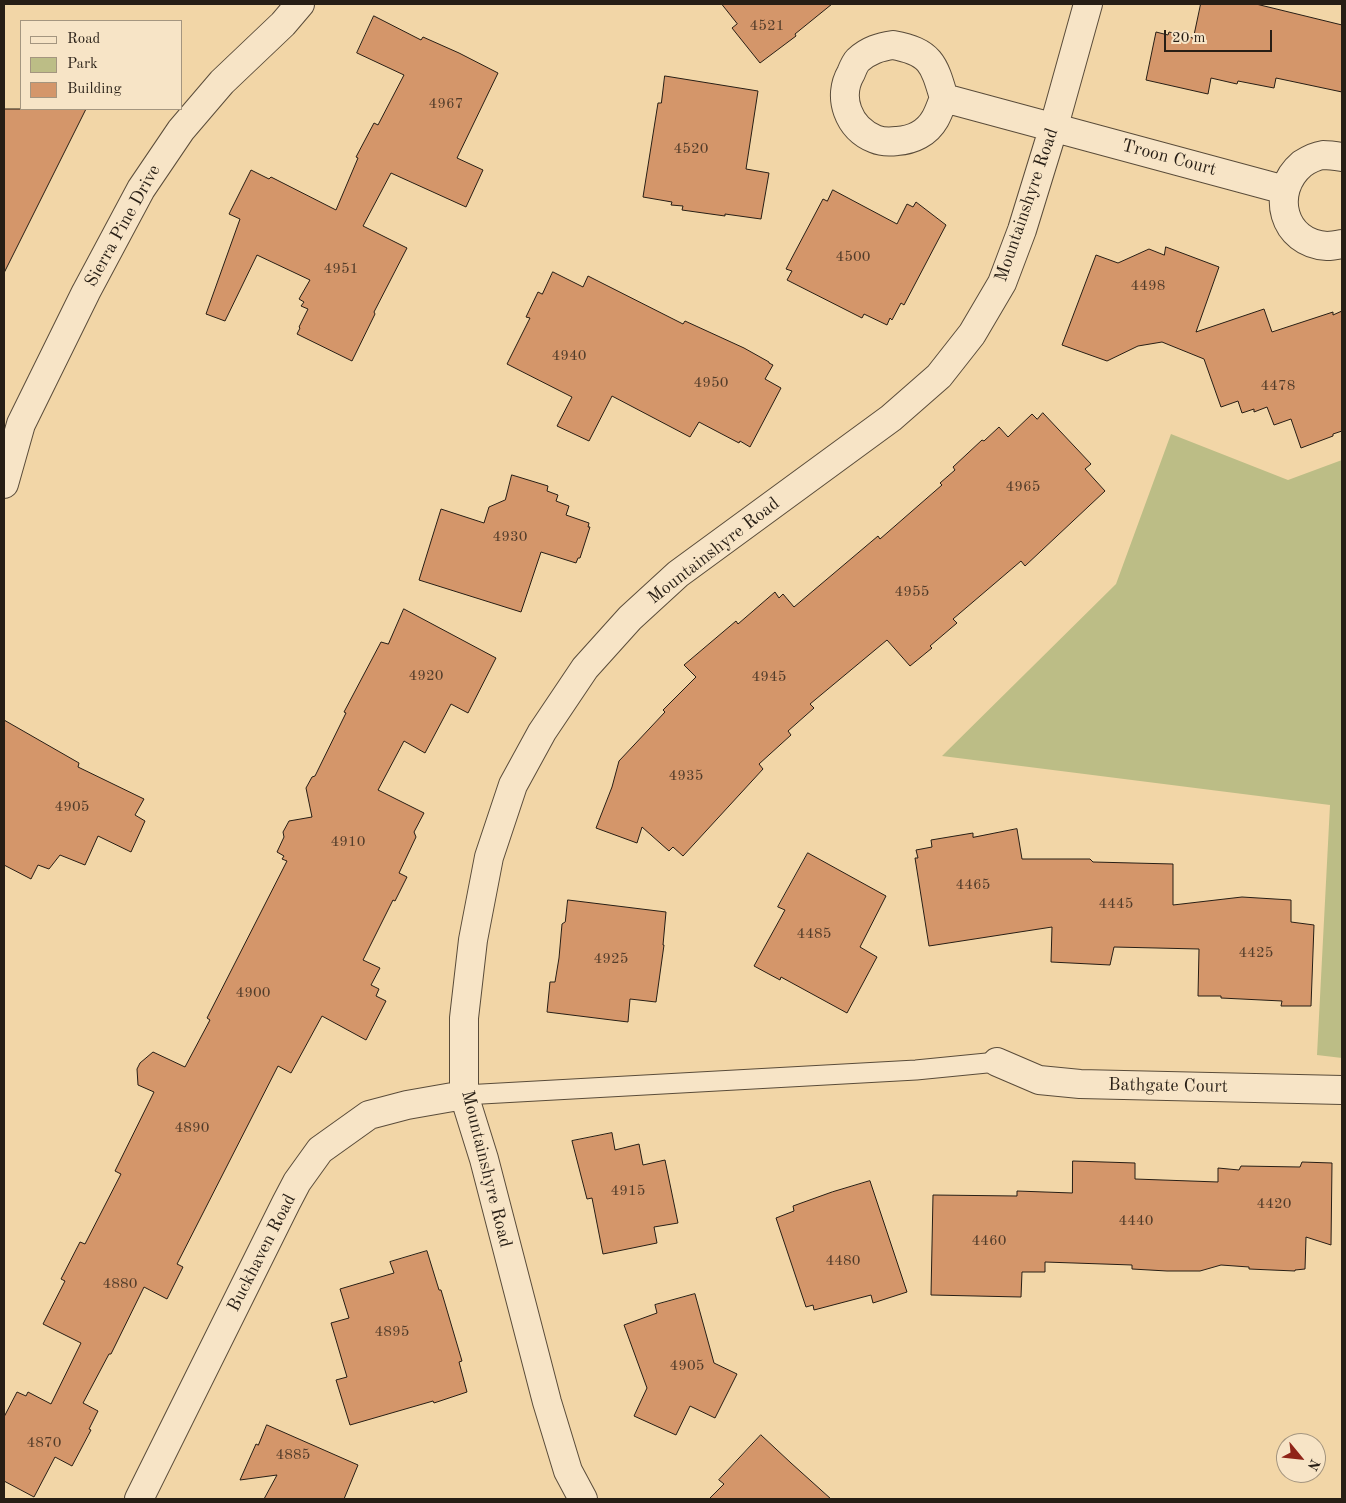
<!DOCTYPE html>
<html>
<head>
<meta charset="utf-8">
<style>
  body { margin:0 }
  #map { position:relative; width:1346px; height:1503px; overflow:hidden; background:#f2d6a7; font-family:"Old Standard TT",serif }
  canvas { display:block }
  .frame { position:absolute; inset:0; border:5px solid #271e15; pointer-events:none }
  .legend { position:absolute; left:20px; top:20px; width:162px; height:90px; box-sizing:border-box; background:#f7e4c6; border:1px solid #a4957f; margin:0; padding:6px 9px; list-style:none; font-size:15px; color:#271e15 }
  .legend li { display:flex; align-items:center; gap:10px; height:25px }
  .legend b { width:25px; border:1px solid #a4957f }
  .north { position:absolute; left:1276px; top:1433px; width:50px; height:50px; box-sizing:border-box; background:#f7e4c6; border:1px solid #a4957f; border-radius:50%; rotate:118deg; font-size:14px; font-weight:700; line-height:20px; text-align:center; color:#271e15 }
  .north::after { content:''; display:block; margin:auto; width:18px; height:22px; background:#8f2418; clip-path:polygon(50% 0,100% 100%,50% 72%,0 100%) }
  .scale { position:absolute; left:1164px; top:30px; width:108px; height:22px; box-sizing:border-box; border:2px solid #271e15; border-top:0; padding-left:6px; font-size:15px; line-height:18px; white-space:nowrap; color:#271e15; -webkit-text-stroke:4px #f7e4c6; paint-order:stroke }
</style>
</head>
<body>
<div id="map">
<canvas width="1346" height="1503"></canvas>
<div class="frame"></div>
<ul class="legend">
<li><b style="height:6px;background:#f7e4c6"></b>Road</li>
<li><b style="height:14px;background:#bcbd86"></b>Park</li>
<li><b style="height:14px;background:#d4966a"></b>Building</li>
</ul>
<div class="north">N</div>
<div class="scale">20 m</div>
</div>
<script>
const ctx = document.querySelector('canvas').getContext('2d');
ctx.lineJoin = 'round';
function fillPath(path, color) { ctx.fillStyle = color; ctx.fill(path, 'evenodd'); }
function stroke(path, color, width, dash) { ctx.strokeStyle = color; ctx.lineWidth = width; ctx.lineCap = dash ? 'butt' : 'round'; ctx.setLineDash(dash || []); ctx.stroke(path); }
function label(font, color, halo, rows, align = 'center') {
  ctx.font = font + ' "Old Standard TT",serif'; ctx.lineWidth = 4; ctx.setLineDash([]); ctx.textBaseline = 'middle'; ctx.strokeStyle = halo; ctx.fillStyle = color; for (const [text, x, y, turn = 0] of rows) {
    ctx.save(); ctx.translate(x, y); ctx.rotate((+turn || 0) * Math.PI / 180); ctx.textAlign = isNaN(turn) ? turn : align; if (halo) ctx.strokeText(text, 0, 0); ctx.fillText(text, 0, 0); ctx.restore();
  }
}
const green = new Path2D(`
  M 1171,434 L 1288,480 L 1342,460 L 1342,1058 L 1317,1055 L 1330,805 L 942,756 L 1116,584 Z`);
const building = new Path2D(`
  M 722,4 L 832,4 L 795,34 L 796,36 L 760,63 L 732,28 L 737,24 Z
  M 1201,4 L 1256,4 L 1342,25 L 1342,92 L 1276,78 L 1274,88 L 1238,81 L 1237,84 L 1211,78 L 1208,94 L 1146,80 L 1156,32 L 1168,35 L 1169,32 L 1193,38 Z
  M 374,16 L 421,40 L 423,37 L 459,53 L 498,73 L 457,158 L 483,170 L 466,207 L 391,173 L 363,226 L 407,248 L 374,312 L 375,314 L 352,361 L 297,334 L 300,328 L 299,327 L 308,309 L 301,306 L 304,302 L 299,299 L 310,280 L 257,255 L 225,321 L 206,314 L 240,219 L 229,214 L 251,170 L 269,179 L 271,177 L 336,210 L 358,158 L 356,157 L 374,123 L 378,125 L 404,75 L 357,53 Z
  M 665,76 L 758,91 L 746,169 L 769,173 L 761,219 L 725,214 L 725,216 L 682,210 L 683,206 L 671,205 L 672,202 L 643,197 L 658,103 L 661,103 Z
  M 4,109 L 86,109 L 4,273 Z
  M 833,190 L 897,224 L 907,204 L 913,207 L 916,202 L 946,225 L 904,305 L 901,303 L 892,320 L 890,318 L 887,325 L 864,314 L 862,318 L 787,280 L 792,271 L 786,269 L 823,199 L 827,201 Z
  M 1166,247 L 1219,267 L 1196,332 L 1264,309 L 1272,332 L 1333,312 L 1333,315 L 1342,311 L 1342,431 L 1333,434 L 1333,436 L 1301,448 L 1291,419 L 1274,425 L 1267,407 L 1254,412 L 1254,409 L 1242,413 L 1238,401 L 1221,407 L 1204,359 L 1162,342 L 1138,346 L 1107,361 L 1062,345 L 1096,255 L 1118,263 L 1149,249 L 1164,255 Z
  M 553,272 L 583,287 L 588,276 L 683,324 L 685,321 L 744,348 L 769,362 L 769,363 L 773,365 L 765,379 L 781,388 L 750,447 L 740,441 L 739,443 L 699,422 L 690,437 L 612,396 L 589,441 L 557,426 L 572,397 L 507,364 L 530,318 L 526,317 L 538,292 L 542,294 Z
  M 1043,413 L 1091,464 L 1085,469 L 1105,491 L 1025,566 L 1021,561 L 953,619 L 957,623 L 930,646 L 932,648 L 910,666 L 887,640 L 810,704 L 814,708 L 788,731 L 791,735 L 759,764 L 763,769 L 683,856 L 673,847 L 669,851 L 642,827 L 637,843 L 596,828 L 612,787 L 619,761 L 665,712 L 663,710 L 696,677 L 684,665 L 736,621 L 738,624 L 775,592 L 779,598 L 783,594 L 794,607 L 878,536 L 880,539 L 942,485 L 940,483 L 955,470 L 953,467 L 982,440 L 984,441 L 999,427 L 1008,437 L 1032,414 L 1037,419 Z
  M 512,475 L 548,486 L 547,491 L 558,495 L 556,501 L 569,506 L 566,515 L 589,523 L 588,527 L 590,527 L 580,558 L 578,558 L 576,563 L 541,552 L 521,612 L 419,580 L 441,509 L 484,523 L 489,507 L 505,500 Z
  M 404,609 L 496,658 L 468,713 L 451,704 L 425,753 L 404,741 L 378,790 L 424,813 L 414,832 L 416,837 L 399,873 L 407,877 L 395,901 L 393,900 L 363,960 L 380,968 L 371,985 L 379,989 L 376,996 L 386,1001 L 366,1040 L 322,1016 L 291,1073 L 278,1066 L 177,1264 L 183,1267 L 167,1299 L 144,1287 L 111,1354 L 109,1354 L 83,1403 L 98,1411 L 89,1429 L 91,1430 L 72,1466 L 55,1457 L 34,1497 L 4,1481 L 4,1417 L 17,1392 L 26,1396 L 28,1392 L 51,1404 L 81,1343 L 43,1324 L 65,1281 L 61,1279 L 80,1242 L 85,1244 L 121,1174 L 115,1171 L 154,1092 L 138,1085 L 137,1069 L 140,1063 L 153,1052 L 185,1067 L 210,1020 L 207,1018 L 287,861 L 282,859 L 284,856 L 277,852 L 284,837 L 283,832 L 289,821 L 312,817 L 306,788 L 312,777 L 315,776 L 346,713 L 344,712 L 381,642 L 388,644 Z
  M 4,720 L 79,763 L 78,767 L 144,799 L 135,815 L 145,821 L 131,852 L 98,836 L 85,865 L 60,855 L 49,869 L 38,865 L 31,879 L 4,865 Z
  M 1017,829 L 1022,859 L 1090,859 L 1093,862 L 1173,864 L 1173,905 L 1242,897 L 1291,900 L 1291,922 L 1314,925 L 1311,1006 L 1281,1006 L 1282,1001 L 1221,998 L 1221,996 L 1198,996 L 1199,949 L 1114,947 L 1110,965 L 1051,962 L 1052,927 L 929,946 L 915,858 L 918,858 L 916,850 L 932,847 L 931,840 L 973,833 L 973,837 Z
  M 808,853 L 886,896 L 860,947 L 877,957 L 847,1013 L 781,977 L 780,980 L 754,966 L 785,910 L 778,907 Z
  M 568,900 L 666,912 L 663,945 L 664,945 L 656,1002 L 630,999 L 628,1022 L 547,1012 L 550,982 L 555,982 L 559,958 L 562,924 L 565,922 Z
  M 612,1133 L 615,1150 L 639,1144 L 643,1165 L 665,1160 L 678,1223 L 654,1227 L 657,1243 L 603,1254 L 592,1198 L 587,1199 L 572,1141 Z
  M 1073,1161 L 1135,1163 L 1135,1179 L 1218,1182 L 1218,1168 L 1239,1170 L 1241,1166 L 1300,1167 L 1302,1162 L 1332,1163 L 1331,1245 L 1306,1237 L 1305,1269 L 1295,1270 L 1295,1271 L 1249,1269 L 1249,1267 L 1221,1265 L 1200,1271 L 1167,1271 L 1132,1269 L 1132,1265 L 1045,1262 L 1045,1272 L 1022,1272 L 1021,1297 L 931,1295 L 933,1195 L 1017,1196 L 1017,1191 L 1072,1193 Z
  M 870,1181 L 907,1292 L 873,1303 L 871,1295 L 814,1310 L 813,1305 L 806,1307 L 776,1218 L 794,1211 L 793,1206 L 832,1192 Z
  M 427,1251 L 439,1290 L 441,1290 L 462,1361 L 459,1362 L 467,1392 L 434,1403 L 433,1401 L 350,1425 L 336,1380 L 347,1377 L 331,1323 L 349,1318 L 340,1289 L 394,1273 L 390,1262 Z
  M 695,1294 L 714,1363 L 737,1374 L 715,1418 L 690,1406 L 676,1435 L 634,1416 L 647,1388 L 624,1325 L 657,1313 L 655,1305 Z
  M 267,1425 L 358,1465 L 344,1499 L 264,1499 L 277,1475 L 240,1480 L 256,1444 L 258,1445 Z
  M 761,1435 L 791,1463 L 831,1499 L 709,1499 L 724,1484 L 719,1480 Z`);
const lane = new Path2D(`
  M 464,1095 L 916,1070 L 997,1062`);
const street = new Path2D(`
  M 893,45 C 931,52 934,64 944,98 C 941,105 939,112 935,119 C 927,133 913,140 897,141 C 889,142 882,142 875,139 C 848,128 837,97 851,73 C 853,68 855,63 858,60 C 869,50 880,47 893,45 Z
  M 944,98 L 1285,190
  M 1342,157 C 1336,156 1329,155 1323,155 C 1316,156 1308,160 1302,164 C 1269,192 1283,244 1327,246 C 1332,246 1337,245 1342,244
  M 4,484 L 21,424 L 86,292 L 141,189 L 181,130 L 222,82 L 283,24 L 300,4
  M 997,1062 L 1039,1080 L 1080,1084 L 1342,1090
  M 139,1499 L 286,1203 L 297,1182 L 320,1150 L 369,1115 L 407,1105 L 464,1095
  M 583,1499 L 568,1471 L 547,1402 L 484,1159 L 464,1095 L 464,1018 L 473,940 L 489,857 L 513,785 L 542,732 L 585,668 L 630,618 L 678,574 L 891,418 L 939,376 L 972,334 L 1002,283 L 1022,230 L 1054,126 L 1088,4`);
const numberNames = [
  ["4521",767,26],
  ["4967",446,104],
  ["4520",691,149],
  ["4500",853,257],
  ["4951",341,269],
  ["4498",1148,286],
  ["4940",569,356],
  ["4950",711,383],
  ["4478",1278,386],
  ["4965",1023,487],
  ["4930",510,537],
  ["4955",912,592],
  ["4920",426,676],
  ["4945",769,677],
  ["4935",686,776],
  ["4905",72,807],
  ["4910",348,842],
  ["4465",973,885],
  ["4445",1116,904],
  ["4485",814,934],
  ["4425",1256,953],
  ["4925",611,959],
  ["4900",253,993],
  ["4890",192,1128],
  ["4915",628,1191],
  ["4420",1274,1204],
  ["4440",1136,1221],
  ["4460",989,1241],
  ["4480",843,1261],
  ["4880",120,1284],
  ["4895",392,1332],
  ["4905",687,1366],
  ["4870",44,1443],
  ["4885",293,1455]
];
const streetNames = [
  ["Troon Court",1169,158,15],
  ["Mountainshyre Road",1027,205,-71],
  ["Sierra Pine Drive",123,226,-61],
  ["Mountainshyre Road",714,551,-38],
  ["Bathgate Court",1168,1086,1],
  ["Mountainshyre Road",486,1169,76],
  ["Buckhaven Road",262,1253,-63]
];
fillPath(green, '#bcbd86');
fillPath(building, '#d4966a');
stroke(building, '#271e15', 1);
stroke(lane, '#5a4c3a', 21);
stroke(street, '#5a4c3a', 30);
stroke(lane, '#f7e4c6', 19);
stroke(street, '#f7e4c6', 28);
label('15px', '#523c2a', null, numberNames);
label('18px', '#271e15', '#f7e4c6', streetNames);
</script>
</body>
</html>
